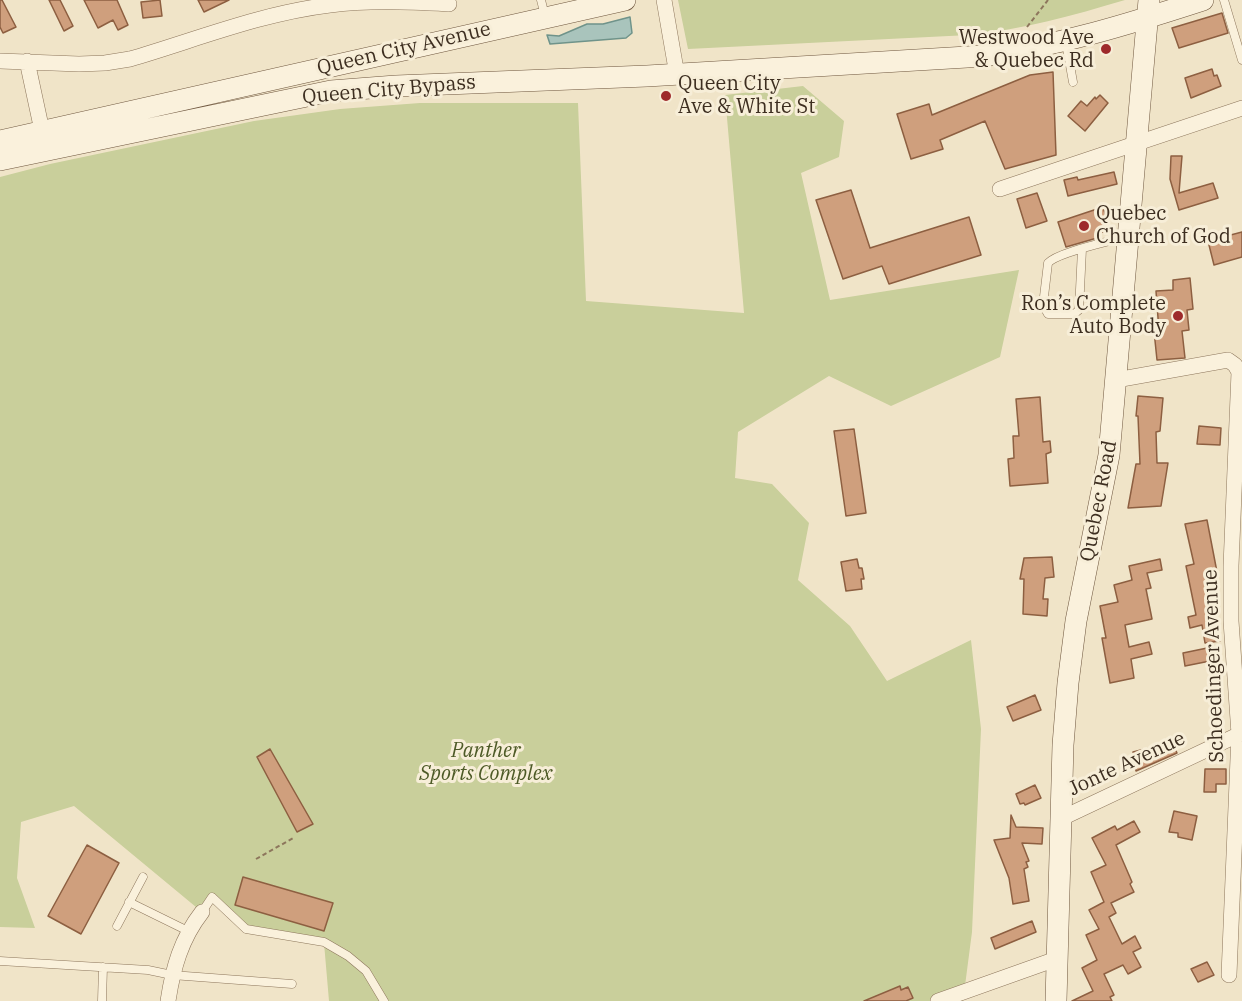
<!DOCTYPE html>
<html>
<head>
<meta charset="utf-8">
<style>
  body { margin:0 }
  canvas { display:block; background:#f0e4c8 }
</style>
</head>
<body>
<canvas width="1242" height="1001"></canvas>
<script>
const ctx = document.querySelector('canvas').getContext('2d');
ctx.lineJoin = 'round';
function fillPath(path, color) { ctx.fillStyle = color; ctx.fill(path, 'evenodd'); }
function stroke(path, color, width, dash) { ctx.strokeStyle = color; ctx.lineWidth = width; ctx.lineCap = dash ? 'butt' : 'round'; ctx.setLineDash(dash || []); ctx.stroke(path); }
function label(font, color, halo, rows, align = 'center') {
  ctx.font = font + ' "IBM Plex Serif",serif'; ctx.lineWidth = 6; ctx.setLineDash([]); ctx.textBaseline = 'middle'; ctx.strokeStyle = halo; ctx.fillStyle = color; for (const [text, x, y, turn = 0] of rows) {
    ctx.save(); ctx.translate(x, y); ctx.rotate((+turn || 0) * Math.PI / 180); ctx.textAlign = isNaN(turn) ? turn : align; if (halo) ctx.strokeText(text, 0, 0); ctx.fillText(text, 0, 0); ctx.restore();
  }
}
const green = new Path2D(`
  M 678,0 L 1125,0 C 1071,16 1025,29 969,35 L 688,49 Z
  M 803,86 L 844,121 L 839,157 L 801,173 L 830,300 L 1019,270 L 1000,357 L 891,406 L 829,376 L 738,432 L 735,478 L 772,484 L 809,523 L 798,580 L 850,626 L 887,681 L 971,640 L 981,729 L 972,932 L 963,1001 L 329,1001 L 324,943 L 246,929 L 212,897 L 202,912 L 74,806 L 21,822 L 17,878 L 35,928 L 0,927 L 0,177 L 50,164 L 254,121 L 340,109 L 420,103 L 578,103 L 586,301 L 744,313 L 725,95 Z`);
const water = new Path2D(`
  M 630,17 L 632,33 L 626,38 L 550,44 L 547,35 L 559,36 L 587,24 L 603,24 Z`);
const building = new Path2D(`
  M 0,0 L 2,0 L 16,27 L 3,33 L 0,27 Z
  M 49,0 L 60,0 L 73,26 L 64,31 Z
  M 84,0 L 117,0 L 128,25 L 118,30 L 113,20 L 98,28 Z
  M 160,0 L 162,16 L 143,18 L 141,2 Z
  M 198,0 L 229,0 L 204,12 Z
  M 1222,13 L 1228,33 L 1179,48 L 1172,28 Z
  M 1212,69 L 1214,76 L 1217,75 L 1221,86 L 1191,98 L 1185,78 Z
  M 1053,72 L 1056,155 L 1005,169 L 985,121 L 940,140 L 943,149 L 911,159 L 897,114 L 929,104 L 932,115 L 1030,75 Z
  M 1100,95 L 1108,103 L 1085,131 L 1068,116 L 1081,101 L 1087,106 L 1095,97 L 1096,99 Z
  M 1171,156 L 1182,156 L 1179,193 L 1213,183 L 1218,198 L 1179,210 L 1170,179 Z
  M 1114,172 L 1117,184 L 1068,196 L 1064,180 L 1077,177 L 1078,180 Z
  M 851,190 L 870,248 L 969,217 L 981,255 L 889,284 L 882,266 L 843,279 L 816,200 Z
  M 1037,193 L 1047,221 L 1026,228 L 1017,199 Z
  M 1103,207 L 1110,230 L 1096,234 L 1097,238 L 1066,247 L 1058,222 Z
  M 1242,232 L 1242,257 L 1214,265 L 1208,241 Z
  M 1190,278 L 1193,309 L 1187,310 L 1189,330 L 1182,331 L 1185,358 L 1157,360 L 1154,331 L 1159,331 L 1156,291 L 1173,290 L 1173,280 Z
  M 1138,396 L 1163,398 L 1160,431 L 1156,432 L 1157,463 L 1168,463 L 1161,506 L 1128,508 L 1136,464 L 1140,464 L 1138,416 L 1136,416 Z
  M 1040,397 L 1043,442 L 1050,441 L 1051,452 L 1046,454 L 1048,483 L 1010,486 L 1008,459 L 1014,458 L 1013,436 L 1019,436 L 1016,399 Z
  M 1199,426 L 1221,428 L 1220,445 L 1197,444 Z
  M 854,429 L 866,513 L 846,516 L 834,431 Z
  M 1207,520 L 1217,572 L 1211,573 L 1215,593 L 1210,594 L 1220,641 L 1205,643 L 1202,625 L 1190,628 L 1188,617 L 1196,615 L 1186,566 L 1194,564 L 1185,524 Z
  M 1052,557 L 1054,577 L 1045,578 L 1043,599 L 1048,599 L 1047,616 L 1023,614 L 1024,579 L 1020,579 L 1024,558 Z
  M 857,559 L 859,568 L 862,568 L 864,579 L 861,579 L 862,589 L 846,591 L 841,562 Z
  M 1160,559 L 1162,570 L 1147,573 L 1151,588 L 1146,589 L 1152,619 L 1125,625 L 1129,647 L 1149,642 L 1152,654 L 1131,659 L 1134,678 L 1110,683 L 1102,638 L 1106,638 L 1100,606 L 1118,602 L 1114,585 L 1132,580 L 1129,566 Z
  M 1212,647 L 1215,660 L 1185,666 L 1183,653 Z
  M 1035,695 L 1041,710 L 1013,721 L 1007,707 Z
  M 1172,742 L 1177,753 L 1136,771 L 1133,752 Z
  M 270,749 L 313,824 L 297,832 L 257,757 Z
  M 1205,769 L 1226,769 L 1226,784 L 1216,784 L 1216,792 L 1204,792 Z
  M 1035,785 L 1041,798 L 1025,805 L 1024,803 L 1020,804 L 1016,794 Z
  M 1174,811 L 1197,816 L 1192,840 L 1178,837 L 1178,833 L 1169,832 Z
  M 1011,815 L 1016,827 L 1043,828 L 1042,844 L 1022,843 L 1029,861 L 1026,862 L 1028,867 L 1024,869 L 1029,901 L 1013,904 L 1009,878 L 994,840 L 1010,838 Z
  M 1134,821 L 1140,832 L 1116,845 L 1132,882 L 1130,884 L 1134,892 L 1111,903 L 1116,913 L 1109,917 L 1122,944 L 1135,936 L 1141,948 L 1133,952 L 1141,967 L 1128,974 L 1123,965 L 1104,974 L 1114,995 L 1110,997 L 1112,1001 L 1072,1001 L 1093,991 L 1082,968 L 1097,960 L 1086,935 L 1099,929 L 1089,910 L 1104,902 L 1091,872 L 1106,865 L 1092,838 L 1115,826 L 1117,830 Z
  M 87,845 L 119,863 L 81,934 L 48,916 Z
  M 243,877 L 333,903 L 324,931 L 235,905 Z
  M 1032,921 L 1036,932 L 995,949 L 991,938 Z
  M 1207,962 L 1214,975 L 1198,982 L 1191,969 Z
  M 900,986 L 901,990 L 908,987 L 913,998 L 906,1001 L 864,1001 Z`);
const path = new Path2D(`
  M 1027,27 L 1048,0
  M 256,859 L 295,837`);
const lane = new Path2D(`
  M 541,0 L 545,16
  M 1224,0 L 1242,60
  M 1066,43 L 1073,82
  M 1082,249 L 1079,310 L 1074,314 L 1048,314 L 1043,305 L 1048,263 C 1058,252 1108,242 1125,237
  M 129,902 L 188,931
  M 202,912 L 212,897 L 246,929 L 324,942 L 348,956 L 366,971 L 384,1001
  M 117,926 L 143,877
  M 0,961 L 148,970 L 172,975 L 292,984
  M 102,1001 L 103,967`);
const street = new Path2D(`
  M 664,0 L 677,75
  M 0,61 L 79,64 L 105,63 L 130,59 C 195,40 262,13 330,5 C 370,0 409,2 449,4
  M 27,61 L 44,140
  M 1000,189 L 1242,108
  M 1116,380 L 1228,360 L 1235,365 L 1239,372 L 1231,566 L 1231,621 L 1239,734 L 1229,975
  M 1062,818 L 1242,733
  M 168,1001 C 173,968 181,939 202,912
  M 938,1001 L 1059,958`);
const secondary = new Path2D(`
  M 0,141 L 625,0
  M 0,160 L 331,91 L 396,86 L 647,76 L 984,56 C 1061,45 1129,24 1203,0
  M 1056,1001 L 1063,745 L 1068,683 L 1076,621 L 1109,455 L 1149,0`);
const markers = [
  [1106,49,6,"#9e2a2b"],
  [666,96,6,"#9e2a2b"],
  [1084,226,6,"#9e2a2b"],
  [1178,316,6,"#9e2a2b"]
];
const poiNames = [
  ["Westwood Ave",1094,38],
  ["& Quebec Rd",1094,61],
  ["Queen City",678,84,"left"],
  ["Ave & White St",678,107,"left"],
  ["Quebec",1096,214,"left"],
  ["Church of God",1096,237,"left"],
  ["Ron’s Complete",1166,304],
  ["Auto Body",1166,327]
];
const streetNames = [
  ["Queen City Avenue",404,49,-13],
  ["Queen City Bypass",389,90,-5],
  ["Quebec Road",1099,501,-79],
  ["Schoedinger Avenue",1214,666,-92],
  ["Jonte Avenue",1127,764,-25]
];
const parkNames = [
  ["Panther",486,751],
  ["Sports Complex",486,774]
];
fillPath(green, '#c9cf9b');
fillPath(water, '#a9c4bc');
stroke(water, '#6f938a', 1.5);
fillPath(building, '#cf9f7d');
stroke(building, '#8d5f41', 1.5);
stroke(lane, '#8d765c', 9);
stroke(street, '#8d765c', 16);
stroke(secondary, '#6f573f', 22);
stroke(path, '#8d765c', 2, [4.5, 3]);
stroke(lane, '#faf1dc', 8);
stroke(street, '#faf1dc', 15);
stroke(secondary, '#faf1dc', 21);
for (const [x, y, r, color] of markers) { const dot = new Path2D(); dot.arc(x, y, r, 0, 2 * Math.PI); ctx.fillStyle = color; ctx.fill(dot); stroke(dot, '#f7eed8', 2); }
label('20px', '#3d2e20', '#f7eed8', poiNames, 'right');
label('20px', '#3d2e20', '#f7eed8', streetNames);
label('italic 20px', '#4d5a26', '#f7eed8', parkNames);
</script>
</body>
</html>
